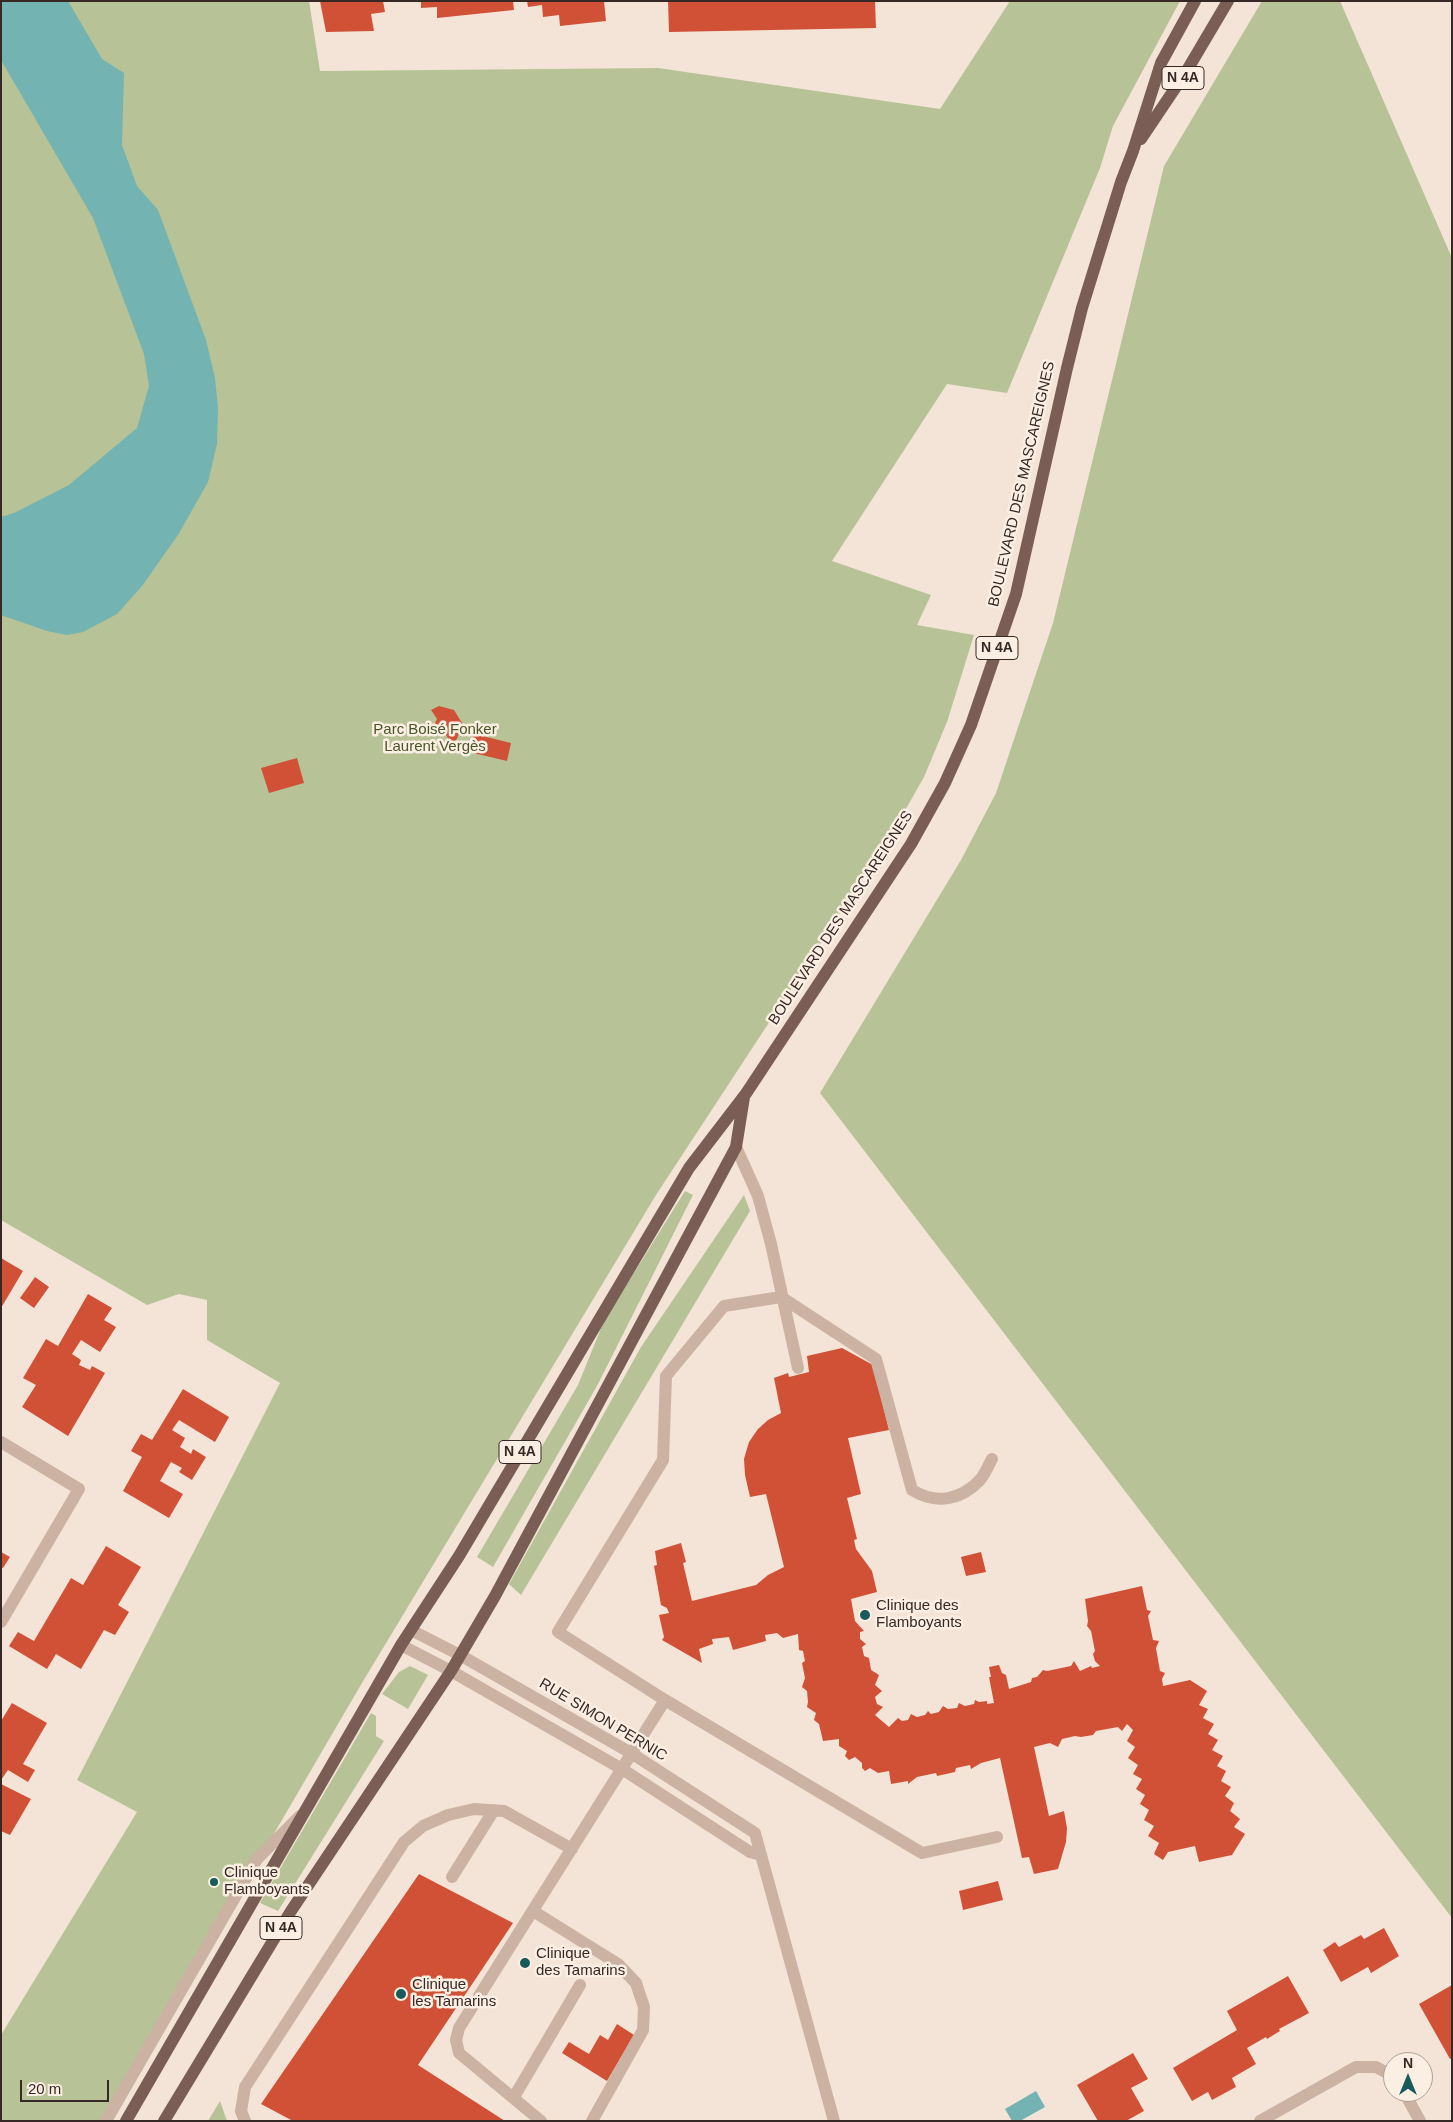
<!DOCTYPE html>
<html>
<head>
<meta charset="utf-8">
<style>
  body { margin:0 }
  #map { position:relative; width:1453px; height:2122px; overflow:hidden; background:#f3e4d7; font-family:Arial,sans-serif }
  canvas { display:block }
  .frame { position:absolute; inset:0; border:2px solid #362925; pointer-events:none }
  .north { position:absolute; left:1383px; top:2052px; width:50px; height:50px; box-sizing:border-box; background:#fbeee3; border:1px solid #ac9f97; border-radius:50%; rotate:0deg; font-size:14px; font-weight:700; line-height:20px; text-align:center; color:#362925 }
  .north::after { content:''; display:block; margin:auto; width:18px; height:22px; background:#175b5b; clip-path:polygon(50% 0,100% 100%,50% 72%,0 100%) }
  .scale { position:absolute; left:20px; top:2080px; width:89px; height:22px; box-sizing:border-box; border:2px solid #362925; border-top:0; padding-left:6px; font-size:15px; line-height:18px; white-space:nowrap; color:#362925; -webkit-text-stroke:4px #fbeee3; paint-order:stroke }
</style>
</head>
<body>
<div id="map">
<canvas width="1453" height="2122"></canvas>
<div class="frame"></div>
<div class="north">N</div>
<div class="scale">20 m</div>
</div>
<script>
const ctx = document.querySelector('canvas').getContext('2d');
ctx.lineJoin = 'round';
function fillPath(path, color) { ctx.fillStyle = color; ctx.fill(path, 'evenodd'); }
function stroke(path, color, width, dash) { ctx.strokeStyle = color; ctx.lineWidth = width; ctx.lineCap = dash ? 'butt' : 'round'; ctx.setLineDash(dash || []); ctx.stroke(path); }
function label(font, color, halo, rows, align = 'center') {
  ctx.font = font + ' Arial,sans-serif'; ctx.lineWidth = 5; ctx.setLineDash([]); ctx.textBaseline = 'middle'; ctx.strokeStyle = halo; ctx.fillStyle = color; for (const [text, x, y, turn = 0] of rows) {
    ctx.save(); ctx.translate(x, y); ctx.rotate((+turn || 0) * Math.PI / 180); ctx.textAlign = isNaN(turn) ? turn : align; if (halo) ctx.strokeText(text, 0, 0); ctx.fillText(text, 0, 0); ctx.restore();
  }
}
const green = new Path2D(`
  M 1,1 L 309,1 L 320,71 L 658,68 L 940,109 L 1010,1 L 1180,1 L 1113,126 L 1100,168 L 1007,393 L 947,384 L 832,561 L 931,595 L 917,625 L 974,635 L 947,722 L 924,777 L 886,844 L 656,1195 L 362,1683 L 106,2121 L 1,2121 L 1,2035 L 137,1812 L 77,1780 L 280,1383 L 207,1340 L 207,1300 L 179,1294 L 147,1305 L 1,1220 Z
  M 1262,1 L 1340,1 L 1452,258 L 1452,1918 L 820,1093 L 961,860 L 996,793 L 1053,623 L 1164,166 Z
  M 685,1191 L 693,1195 L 597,1386 L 493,1567 L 477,1557 L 578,1385 L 604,1321 Z
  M 744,1195 L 750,1211 L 521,1595 L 509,1584 L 641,1347 Z
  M 410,1666 L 428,1675 L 408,1709 L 382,1694 L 399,1672 Z
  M 371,1713 L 376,1716 L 376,1736 L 384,1741 L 278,1911 L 260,1903 Z
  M 220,2101 L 227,2121 L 208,2121 Z`);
const water = new Path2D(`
  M 1,1 L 68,1 L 102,59 L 124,73 L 122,145 L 137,186 L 158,210 L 206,340 L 215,378 L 218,408 L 217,444 L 208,482 L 178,535 L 142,586 L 117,614 L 83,632 L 67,635 L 47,631 L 1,615 L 1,517 L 14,513 L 69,485 L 137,428 L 149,386 L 144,354 L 93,218 L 1,60 Z
  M 1036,2091 L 1045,2107 L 1020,2121 L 1012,2121 L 1005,2109 Z`);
const building = new Path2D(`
  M 320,1 L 383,1 L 385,12 L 371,14 L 374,31 L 326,32 Z
  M 421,1 L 513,1 L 514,10 L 437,18 L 437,7 L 421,8 Z
  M 527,1 L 604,1 L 606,21 L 560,26 L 559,15 L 543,17 L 542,5 L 528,7 Z
  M 668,1 L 875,1 L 876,28 L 669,32 Z
  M 439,706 L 454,710 L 462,723 L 457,739 L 451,743 L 446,735 L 437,733 L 435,730 L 435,723 L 437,719 L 431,710 Z
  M 474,734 L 511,743 L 507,761 L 469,752 Z
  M 297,758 L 304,783 L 269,793 L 261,768 Z
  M 1,1258 L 23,1271 L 1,1308 Z
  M 35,1277 L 49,1287 L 34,1308 L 20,1298 Z
  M 88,1294 L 112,1308 L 104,1320 L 116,1327 L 100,1352 L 81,1340 L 72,1354 L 81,1360 L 79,1365 L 90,1370 L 92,1366 L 105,1373 L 68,1436 L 22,1407 L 36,1385 L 23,1378 L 46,1339 L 58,1346 Z
  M 842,1348 L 873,1365 L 889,1430 L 848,1438 L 861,1494 L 847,1498 L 857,1539 L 854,1540 L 856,1549 L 872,1571 L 877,1592 L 851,1599 L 855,1621 L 864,1631 L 860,1632 L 860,1639 L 866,1644 L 862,1647 L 864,1656 L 869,1658 L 871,1670 L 879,1675 L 875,1685 L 882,1691 L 875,1697 L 877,1704 L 883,1707 L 875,1715 L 889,1727 L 898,1718 L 902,1721 L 908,1720 L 911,1714 L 917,1717 L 925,1715 L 928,1711 L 931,1714 L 939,1712 L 943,1706 L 948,1709 L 957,1708 L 959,1703 L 965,1706 L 974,1704 L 975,1700 L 979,1702 L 987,1701 L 987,1704 L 994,1703 L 989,1677 L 991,1677 L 989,1667 L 999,1665 L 1002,1673 L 1006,1675 L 1009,1689 L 1031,1682 L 1032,1678 L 1037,1677 L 1043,1670 L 1047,1671 L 1071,1666 L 1074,1661 L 1080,1671 L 1091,1666 L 1092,1668 L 1100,1666 L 1095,1661 L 1093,1654 L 1095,1651 L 1091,1631 L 1087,1626 L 1088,1621 L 1085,1599 L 1142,1586 L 1147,1610 L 1151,1611 L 1148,1616 L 1153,1640 L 1159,1641 L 1156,1648 L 1160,1671 L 1165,1673 L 1162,1679 L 1163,1686 L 1190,1680 L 1207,1691 L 1199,1705 L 1208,1709 L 1203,1718 L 1214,1724 L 1208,1734 L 1218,1740 L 1212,1750 L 1223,1756 L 1217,1766 L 1226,1771 L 1221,1781 L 1231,1787 L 1225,1796 L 1234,1803 L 1230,1811 L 1240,1819 L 1234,1827 L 1245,1834 L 1232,1855 L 1199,1862 L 1195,1846 L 1168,1852 L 1163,1860 L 1154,1854 L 1159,1843 L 1148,1836 L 1154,1826 L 1144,1820 L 1149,1810 L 1140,1804 L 1145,1795 L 1136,1789 L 1142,1779 L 1133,1774 L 1138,1765 L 1128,1758 L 1135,1747 L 1127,1741 L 1133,1730 L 1127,1724 L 1122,1731 L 1118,1727 L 1096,1731 L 1093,1735 L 1081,1737 L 1075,1736 L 1062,1739 L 1058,1747 L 1050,1743 L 1034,1747 L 1049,1816 L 1064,1811 L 1067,1828 L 1066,1842 L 1058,1869 L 1034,1874 L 1029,1857 L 1022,1858 L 1000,1758 L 981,1763 L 971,1769 L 970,1765 L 956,1768 L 955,1772 L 937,1776 L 936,1773 L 917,1777 L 908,1784 L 908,1781 L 891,1784 L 889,1771 L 878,1773 L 870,1768 L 865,1771 L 862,1768 L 862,1763 L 855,1757 L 849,1760 L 845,1756 L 847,1751 L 839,1746 L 839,1739 L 823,1741 L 819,1724 L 814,1720 L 816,1713 L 807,1707 L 808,1702 L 807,1691 L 802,1687 L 805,1678 L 802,1663 L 805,1661 L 803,1651 L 799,1650 L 798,1634 L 783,1638 L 777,1633 L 765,1635 L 766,1641 L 733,1650 L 729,1637 L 712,1639 L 713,1644 L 699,1649 L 702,1663 L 662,1640 L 664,1637 L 659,1615 L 669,1613 L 667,1608 L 661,1605 L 654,1566 L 657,1565 L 655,1551 L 681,1543 L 686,1562 L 683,1563 L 692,1601 L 756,1585 L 768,1575 L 784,1567 L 766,1494 L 750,1497 L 745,1475 L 744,1459 L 749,1442 L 758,1429 L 768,1420 L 781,1413 L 774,1378 L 788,1373 L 789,1377 L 809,1372 L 807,1356 Z
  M 183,1389 L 229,1417 L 215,1442 L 179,1420 L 172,1430 L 185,1438 L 180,1447 L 191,1454 L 193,1449 L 206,1457 L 192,1480 L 179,1472 L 182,1468 L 171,1462 L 160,1481 L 183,1494 L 169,1518 L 123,1491 L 142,1457 L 131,1451 L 141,1434 L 152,1440 Z
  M 106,1546 L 141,1567 L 118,1605 L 129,1612 L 115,1635 L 104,1630 L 81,1669 L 56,1654 L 47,1669 L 9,1646 L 18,1632 L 34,1641 L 71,1578 L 83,1585 Z
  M 1,1552 L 10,1557 L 3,1568 L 1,1567 Z
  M 981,1552 L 986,1572 L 966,1576 L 961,1557 Z
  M 12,1703 L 47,1723 L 23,1764 L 35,1770 L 28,1782 L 8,1770 L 1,1780 L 1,1721 Z
  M 1,1784 L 31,1799 L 10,1835 L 1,1831 Z
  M 419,1874 L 513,1923 L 418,2065 L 505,2121 L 293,2121 L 261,2104 Z
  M 998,1881 L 1003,1900 L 963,1910 L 959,1891 Z
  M 1384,1928 L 1399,1956 L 1371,1973 L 1368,1967 L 1341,1982 L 1323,1950 L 1335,1942 L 1339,1947 L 1361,1935 L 1364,1939 Z
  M 1288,1976 L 1309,2013 L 1279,2029 L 1280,2031 L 1267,2039 L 1266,2037 L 1247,2048 L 1256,2064 L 1232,2078 L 1236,2087 L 1212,2100 L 1208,2092 L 1192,2101 L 1173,2068 L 1237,2030 L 1227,2011 Z
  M 1452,1985 L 1452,2058 L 1450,2059 L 1419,2004 Z
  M 617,2024 L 634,2035 L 607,2081 L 562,2053 L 569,2042 L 589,2054 L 600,2035 L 608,2040 Z
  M 1133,2053 L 1148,2079 L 1131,2088 L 1144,2111 L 1126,2121 L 1098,2121 L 1077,2085 Z`);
const service = new Path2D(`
  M 736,1147 L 758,1196 L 771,1244 L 798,1368
  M 992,1459 C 988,1466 985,1474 980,1480 C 961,1500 936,1505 912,1490 L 876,1359 L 781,1297 L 724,1306 L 666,1376 L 663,1460 L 558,1632 L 665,1700 L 922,1853 L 997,1837
  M 452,1877 L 494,1810
  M 533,1911 L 618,1964 L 636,1983 L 644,2007 L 643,2030 L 592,2121
  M 514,2097 L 580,1985
  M 106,2121 L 257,1859 L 300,1816
  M 245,2121 L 241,2111 L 245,2087 L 404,1842 L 423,1826 L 448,1815 L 474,1809 L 504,1811 L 572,1849
  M 541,2121 L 459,2053 L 456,2040 L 459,2028 L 665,1700`);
const minor = new Path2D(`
  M 1,1442 L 79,1489 L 1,1622
  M 411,1630 L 460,1655 L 631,1753 L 755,1833 L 834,2121
  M 401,1645 L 451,1671 L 622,1769 L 750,1852 L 761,1855
  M 1404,2092 L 1420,2121
  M 1260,2121 L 1356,2067 L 1376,2067 L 1393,2076`);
const primary = new Path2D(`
  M 1141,139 L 1186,72 L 1228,1
  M 126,2121 L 401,1645 L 459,1556 L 689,1168 L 745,1095 L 911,844 L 945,783 L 971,725 L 1016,594 L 1067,368 L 1082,308 L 1121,182 L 1133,151 L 1161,63 L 1195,1
  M 164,2121 L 291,1911 L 451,1671 L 495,1596 L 736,1147 L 744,1097`);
const markers = [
  [865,1615,6,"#175b5b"],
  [214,1882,5,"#175b5b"],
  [525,1963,6,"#175b5b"],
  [401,1994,6,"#175b5b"]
];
const shields = [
  [1183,78,42],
  [997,648,42],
  [520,1452,42],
  [281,1928,42]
];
const shieldNames = [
  ["N 4A",1183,78],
  ["N 4A",997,648],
  ["N 4A",520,1452],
  ["N 4A",281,1928]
];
const streetNames = [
  ["BOULEVARD DES MASCAREIGNES",1022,484,-77],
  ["BOULEVARD DES MASCAREIGNES",841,918,-57],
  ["RUE SIMON PERNIC",603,1720,31]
];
const parkNames = [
  ["Parc Boisé Fonker",435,730],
  ["Laurent Vergès",435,747]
];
const poiNames = [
  ["Clinique des",876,1606],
  ["Flamboyants",876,1623],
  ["Clinique",224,1873],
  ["Flamboyants",224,1890],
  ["Clinique",536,1954],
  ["des Tamarins",536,1971],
  ["Clinique",412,1985],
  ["les Tamarins",412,2002]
];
fillPath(green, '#b7c396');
fillPath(water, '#73b3b1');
fillPath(building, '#d15137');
stroke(service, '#ccb2a2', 12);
stroke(minor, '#ccb2a2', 12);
stroke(primary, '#7a5e55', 12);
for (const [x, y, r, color] of markers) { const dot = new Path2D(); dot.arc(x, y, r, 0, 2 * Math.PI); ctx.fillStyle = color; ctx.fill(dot); stroke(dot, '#fbeee3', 2); }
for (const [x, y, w] of shields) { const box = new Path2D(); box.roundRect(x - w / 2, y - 11.5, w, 23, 4); ctx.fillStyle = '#fbeee3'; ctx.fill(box); stroke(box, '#362925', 1); }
label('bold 14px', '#362925', null, shieldNames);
label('15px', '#362925', '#fbeee3', streetNames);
label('15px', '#485727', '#fbeee3', parkNames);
label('15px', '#362925', '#fbeee3', poiNames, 'left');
</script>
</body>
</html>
